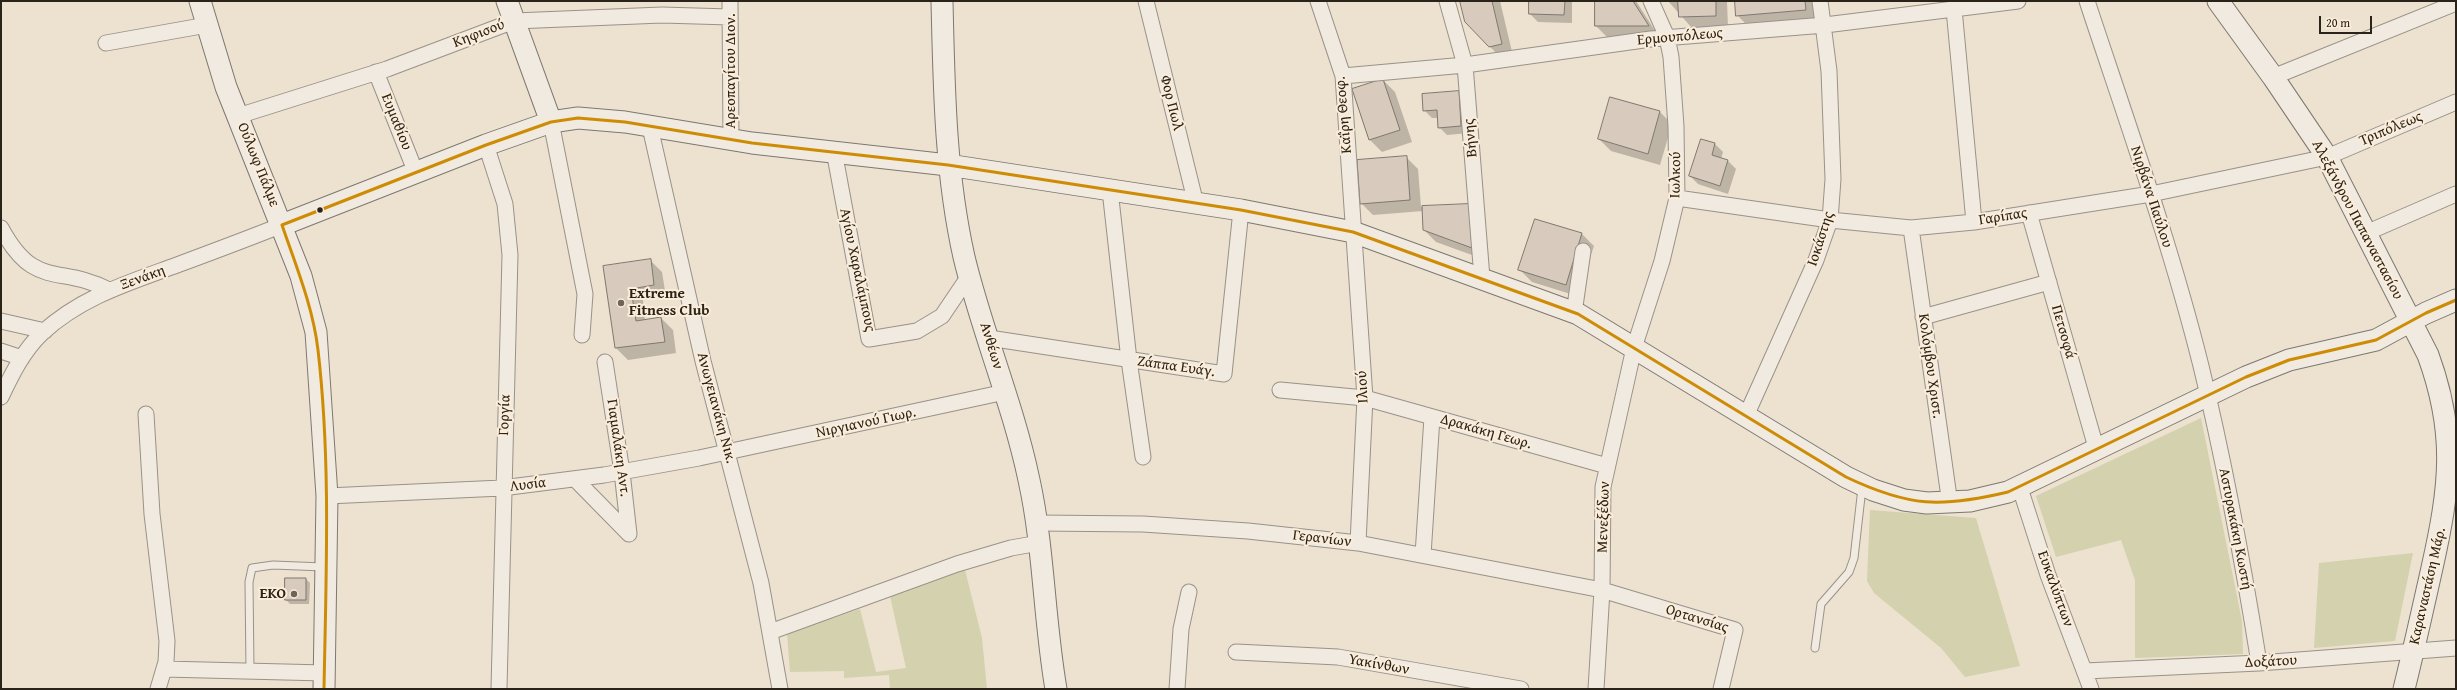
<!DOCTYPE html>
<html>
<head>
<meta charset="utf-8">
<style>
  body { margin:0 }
  #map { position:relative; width:2457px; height:690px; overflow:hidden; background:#ede1d0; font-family:"Gentium Book Plus",serif }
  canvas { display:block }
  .frame { position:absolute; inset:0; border:2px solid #2a2319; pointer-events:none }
  .scale { position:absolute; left:2319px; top:16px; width:53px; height:18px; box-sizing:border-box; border:2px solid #2a2319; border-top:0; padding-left:5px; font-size:12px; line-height:14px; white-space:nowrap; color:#2a2319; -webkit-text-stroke:3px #fbedd9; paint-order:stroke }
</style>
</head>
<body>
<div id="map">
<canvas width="2457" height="690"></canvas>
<div class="frame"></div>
<div class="scale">20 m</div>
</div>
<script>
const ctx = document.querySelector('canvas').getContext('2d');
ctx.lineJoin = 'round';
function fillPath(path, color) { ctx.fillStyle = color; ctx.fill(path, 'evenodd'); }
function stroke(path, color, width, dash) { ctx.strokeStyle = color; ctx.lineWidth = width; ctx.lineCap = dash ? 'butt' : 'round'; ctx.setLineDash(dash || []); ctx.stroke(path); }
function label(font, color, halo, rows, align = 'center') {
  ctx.font = font + ' "Gentium Book Plus",serif'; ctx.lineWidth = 4; ctx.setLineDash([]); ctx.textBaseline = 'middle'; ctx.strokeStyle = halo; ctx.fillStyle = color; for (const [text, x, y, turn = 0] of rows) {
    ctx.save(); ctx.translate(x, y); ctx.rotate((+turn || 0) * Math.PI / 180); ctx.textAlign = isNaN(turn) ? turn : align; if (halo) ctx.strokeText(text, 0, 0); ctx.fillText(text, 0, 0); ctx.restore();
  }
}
const green = new Path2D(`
  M 2201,418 L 2242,621 L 2243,654 L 2135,658 L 2135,580 L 2121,540 L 2056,557 L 2036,496 Z
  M 1870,510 L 1976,518 L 2020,666 L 1965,677 L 1941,648 L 1874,593 L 1867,581 Z
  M 2413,553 L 2395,641 L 2314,648 L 2319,563 Z
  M 965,570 L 982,638 L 987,689 L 890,689 L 889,675 L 844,678 L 844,671 L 790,672 L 787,633 L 860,609 L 876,672 L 906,668 L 890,596 Z`);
const shadow = new Path2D(`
  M 1461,1 L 1500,1 L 1513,56 L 1502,59 L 1466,22 Z
  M 1530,1 L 1572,1 L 1572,23 L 1538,22 L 1530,14 Z
  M 1596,1 L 1636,1 L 1659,37 L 1608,38 L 1596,26 Z
  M 1668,1 L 1727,1 L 1728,28 L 1692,28 Z
  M 1736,1 L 1816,1 L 1817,22 L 1749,27 L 1737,15 Z
  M 1383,80 L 1395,92 L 1412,142 L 1382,152 L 1370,140 L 1354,89 Z
  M 1458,92 L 1466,100 L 1469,133 L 1447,135 L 1439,127 L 1438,118 L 1432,118 L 1424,110 Z
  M 1660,112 L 1672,124 L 1660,165 L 1611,151 L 1599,139 Z
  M 1702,140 L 1715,144 L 1723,152 L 1721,159 L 1728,161 L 1736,169 L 1728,194 L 1698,184 L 1690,176 Z
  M 1406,157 L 1418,169 L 1421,207 L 1469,205 L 1483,259 L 1436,242 L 1424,230 L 1423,211 L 1373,215 L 1361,203 Z
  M 1536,220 L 1582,234 L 1594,246 L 1577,296 L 1532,282 L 1520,270 Z
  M 650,260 L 662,272 L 666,297 L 643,300 L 645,321 L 661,318 L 673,330 L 676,353 L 628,360 L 616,348 L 604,267 Z
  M 306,579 L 310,583 L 309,604 L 290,604 L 286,600 Z`);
const building = new Path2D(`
  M 1460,1 L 1492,1 L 1502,44 L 1489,47 L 1465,22 Z
  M 1529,1 L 1565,1 L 1564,15 L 1529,14 Z
  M 1595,1 L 1633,1 L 1649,26 L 1595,26 Z
  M 1678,1 L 1716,1 L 1716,16 L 1679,17 Z
  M 1735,1 L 1805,1 L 1806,10 L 1736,16 Z
  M 1383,79 L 1400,130 L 1369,140 L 1352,89 Z
  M 1459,91 L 1461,126 L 1438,128 L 1437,110 L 1423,111 L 1422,94 Z
  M 1610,97 L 1660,111 L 1648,154 L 1598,139 Z
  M 1701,139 L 1715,143 L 1712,155 L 1728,160 L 1720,186 L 1689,176 Z
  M 1407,156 L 1410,200 L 1360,204 L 1357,160 Z
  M 1469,204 L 1472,248 L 1423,230 L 1422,206 Z
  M 1535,219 L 1582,233 L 1566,285 L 1518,270 Z
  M 651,259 L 654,285 L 631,289 L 636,321 L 661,317 L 665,342 L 615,348 L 603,266 Z
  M 285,578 L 306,578 L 306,600 L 285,600 Z`);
const lane = new Path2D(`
  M 1815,648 L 1821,604 L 1849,572 L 1854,558 L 1862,488
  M 250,671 L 249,582 L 252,568 L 273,565 L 324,567`);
const street = new Path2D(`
  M 730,1 L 731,140
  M 1146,1 L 1196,204
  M 1318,1 L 1343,76 L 1365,398 L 1358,543
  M 1447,1 L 1465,65 L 1482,278
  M 2087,1 C 2127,122 2170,242 2201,366 C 2225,464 2243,563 2259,663
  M 1954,9 L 1974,222
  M 106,43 L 207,25
  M 376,72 L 416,173
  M 1343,76 L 1465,65 L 1651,39 L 1825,25 L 2018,1
  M 2273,77 L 2456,3
  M 238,116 L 387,69 L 514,21 L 662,15 L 730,17
  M 551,122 L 585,294 L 582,335
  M 650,127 L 703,361 L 761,583 L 780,689
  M 486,145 L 505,204 L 510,255 L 499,689
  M 834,151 L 869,339 L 917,331 L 942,316 L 969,276
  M 1110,190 L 1129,360 L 1143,457
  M 1677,198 L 1830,220 L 1911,228 L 1974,222 L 2151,194 L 2327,157 L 2456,102
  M 2029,213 L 2097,451
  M 1,228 C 35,291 59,264 109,290
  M 1911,228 L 1950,504
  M 2366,233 L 2456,194
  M 1574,313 L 1583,251
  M 1923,317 L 2049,282
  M 1,321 L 45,331
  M 989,338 L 1224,374 L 1241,210
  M 1,351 L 22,358
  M 605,362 L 622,472 L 629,534
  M 1280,390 L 1365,398 L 1607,466
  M 1,397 C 12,374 23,351 42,333 C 81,297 128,283 177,265 C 212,252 247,239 282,225
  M 146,414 L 152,514 L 167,641 L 166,662 L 158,689
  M 1746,416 L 1816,260 L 1830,220 L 1833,179 L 1829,71 L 1820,1
  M 575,479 L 629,534
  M 2020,488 L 2048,575 L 2091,689
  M 327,496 L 502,488 L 604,475 L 699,458 L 1005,392
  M 1037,523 L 1143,524 L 1248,531 L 1358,543 L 1602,590 L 1735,630 L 1721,689
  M 1423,555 L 1432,417
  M 770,632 L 957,564 L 1011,548 L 1039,543
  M 1236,652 L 1338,657 L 1521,689
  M 164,669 L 325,673
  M 2085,671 L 2259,663 L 2456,648
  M 1177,689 L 1181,629 L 1189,592
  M 1596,689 L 1602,590 L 1603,487 L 1634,348 L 1662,261 L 1677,198 L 1676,126 L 1671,57 L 1667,37 L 1651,1`);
const secondary = new Path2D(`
  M 200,1 L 226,87 L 301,276 L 316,332 L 327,496 L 324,689
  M 507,1 L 551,122
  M 942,1 C 944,87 945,172 964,257 C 982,332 1013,404 1029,480 C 1044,548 1044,620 1056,689
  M 2218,1 L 2273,77 L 2327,157 L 2428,355 C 2457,434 2450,487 2432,568 C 2423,608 2414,649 2404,689
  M 282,225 L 486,145 L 551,122 L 578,118 L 625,122 L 752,143 L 948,165 L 1241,210 L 1353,232 L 1578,314 L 1846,477 L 1873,490 L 1904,500 L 1927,503 L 1970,501 L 2008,492 L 2246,377 L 2289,360 L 2376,340 L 2426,313 L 2456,300`);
const bus1 = new Path2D(`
  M 282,225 L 486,145 L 551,122 L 578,118 L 625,122 L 752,143 L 948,165 L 1241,210 L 1353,232 L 1578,314 L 1846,477 C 1909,507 1941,508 2008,492 L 2246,377 L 2289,360 L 2376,340 L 2426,313 L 2456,300
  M 282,225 C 296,266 313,307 318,350 C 331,462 326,576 324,689`);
const markers = [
  [320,210,3.5,"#2a2319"],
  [621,303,4,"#6e6659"],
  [294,594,4,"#6e6659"]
];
const streetNames = [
  ["Κηφισού",479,34,-21],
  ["Ερμουπόλεως",1680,37,-5],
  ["Αρεοπαγίτου Διον.",731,71,-90],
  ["Φορ Πωλ",1171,103,76],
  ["Καΐρη Θεοφ.",1344,115,-95],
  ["Ευμαθίου",396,122,68],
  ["Τριπόλεως",2391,129,-23],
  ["Βήνης",1471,138,-95],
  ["Ούλωφ Πάλμε",258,165,68],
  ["Ιωλκού",1676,175,-89],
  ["Νιρβάνα Παύλου",2151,197,72],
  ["Γαρίπας",2003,217,-9],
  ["Αλεξάνδρου Παπαναστασίου",2357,220,62],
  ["Ιοκάστης",1821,239,-72],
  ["Αγίου Χαραλάμπους",857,270,78],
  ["Ξενάκη",143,278,-20],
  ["Πετσοφά",2063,332,74],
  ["Ανθέων",991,346,73],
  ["Κολόμβου Χριστ.",1930,366,82],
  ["Ζάππα Ευάγ.",1176,367,8],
  ["Ιλιού",1363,387,-93],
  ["Ανωγειανάκη Νικ.",716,408,75],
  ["Γοργία",505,415,-88],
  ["Νιργιανού Γιωρ.",866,423,-12],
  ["Δρακάκη Γεωρ.",1486,432,16],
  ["Γιαμαλάκη Αντ.",618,448,82],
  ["Λυσία",528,485,-7],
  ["Μενεξέδων",1604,517,-88],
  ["Αστυρακάκη Κωστή",2235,529,79],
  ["Γερανίων",1322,539,7],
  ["Καραναστάση Μάρ.",2428,586,-77],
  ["Ευκαλύπτων",2055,589,70],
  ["Ορτανσίας",1697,619,17],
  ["Δοξάτου",2271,662,-3],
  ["Υακίνθων",1379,665,10]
];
const poiNames = [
  ["Extreme",629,294],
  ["Fitness Club",629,311],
  ["EKO",286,594,"right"]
];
fillPath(green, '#d4d1ae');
fillPath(shadow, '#0003');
fillPath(building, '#d9cabe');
stroke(building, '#7e786f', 1);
stroke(lane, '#9a9287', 9);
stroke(street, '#9a9287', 17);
stroke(secondary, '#7e786f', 23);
stroke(lane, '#f0eae1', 7);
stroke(street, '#f0eae1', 15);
stroke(secondary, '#f0eae1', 21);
stroke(bus1, '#ce8c05', 3);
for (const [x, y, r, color] of markers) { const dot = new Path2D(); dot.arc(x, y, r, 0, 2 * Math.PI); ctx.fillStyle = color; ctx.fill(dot); stroke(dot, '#fbedd9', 1.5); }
label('15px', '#2a2319', '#fbedd9', streetNames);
label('bold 15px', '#2a2319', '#fbedd9', poiNames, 'left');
</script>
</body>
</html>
